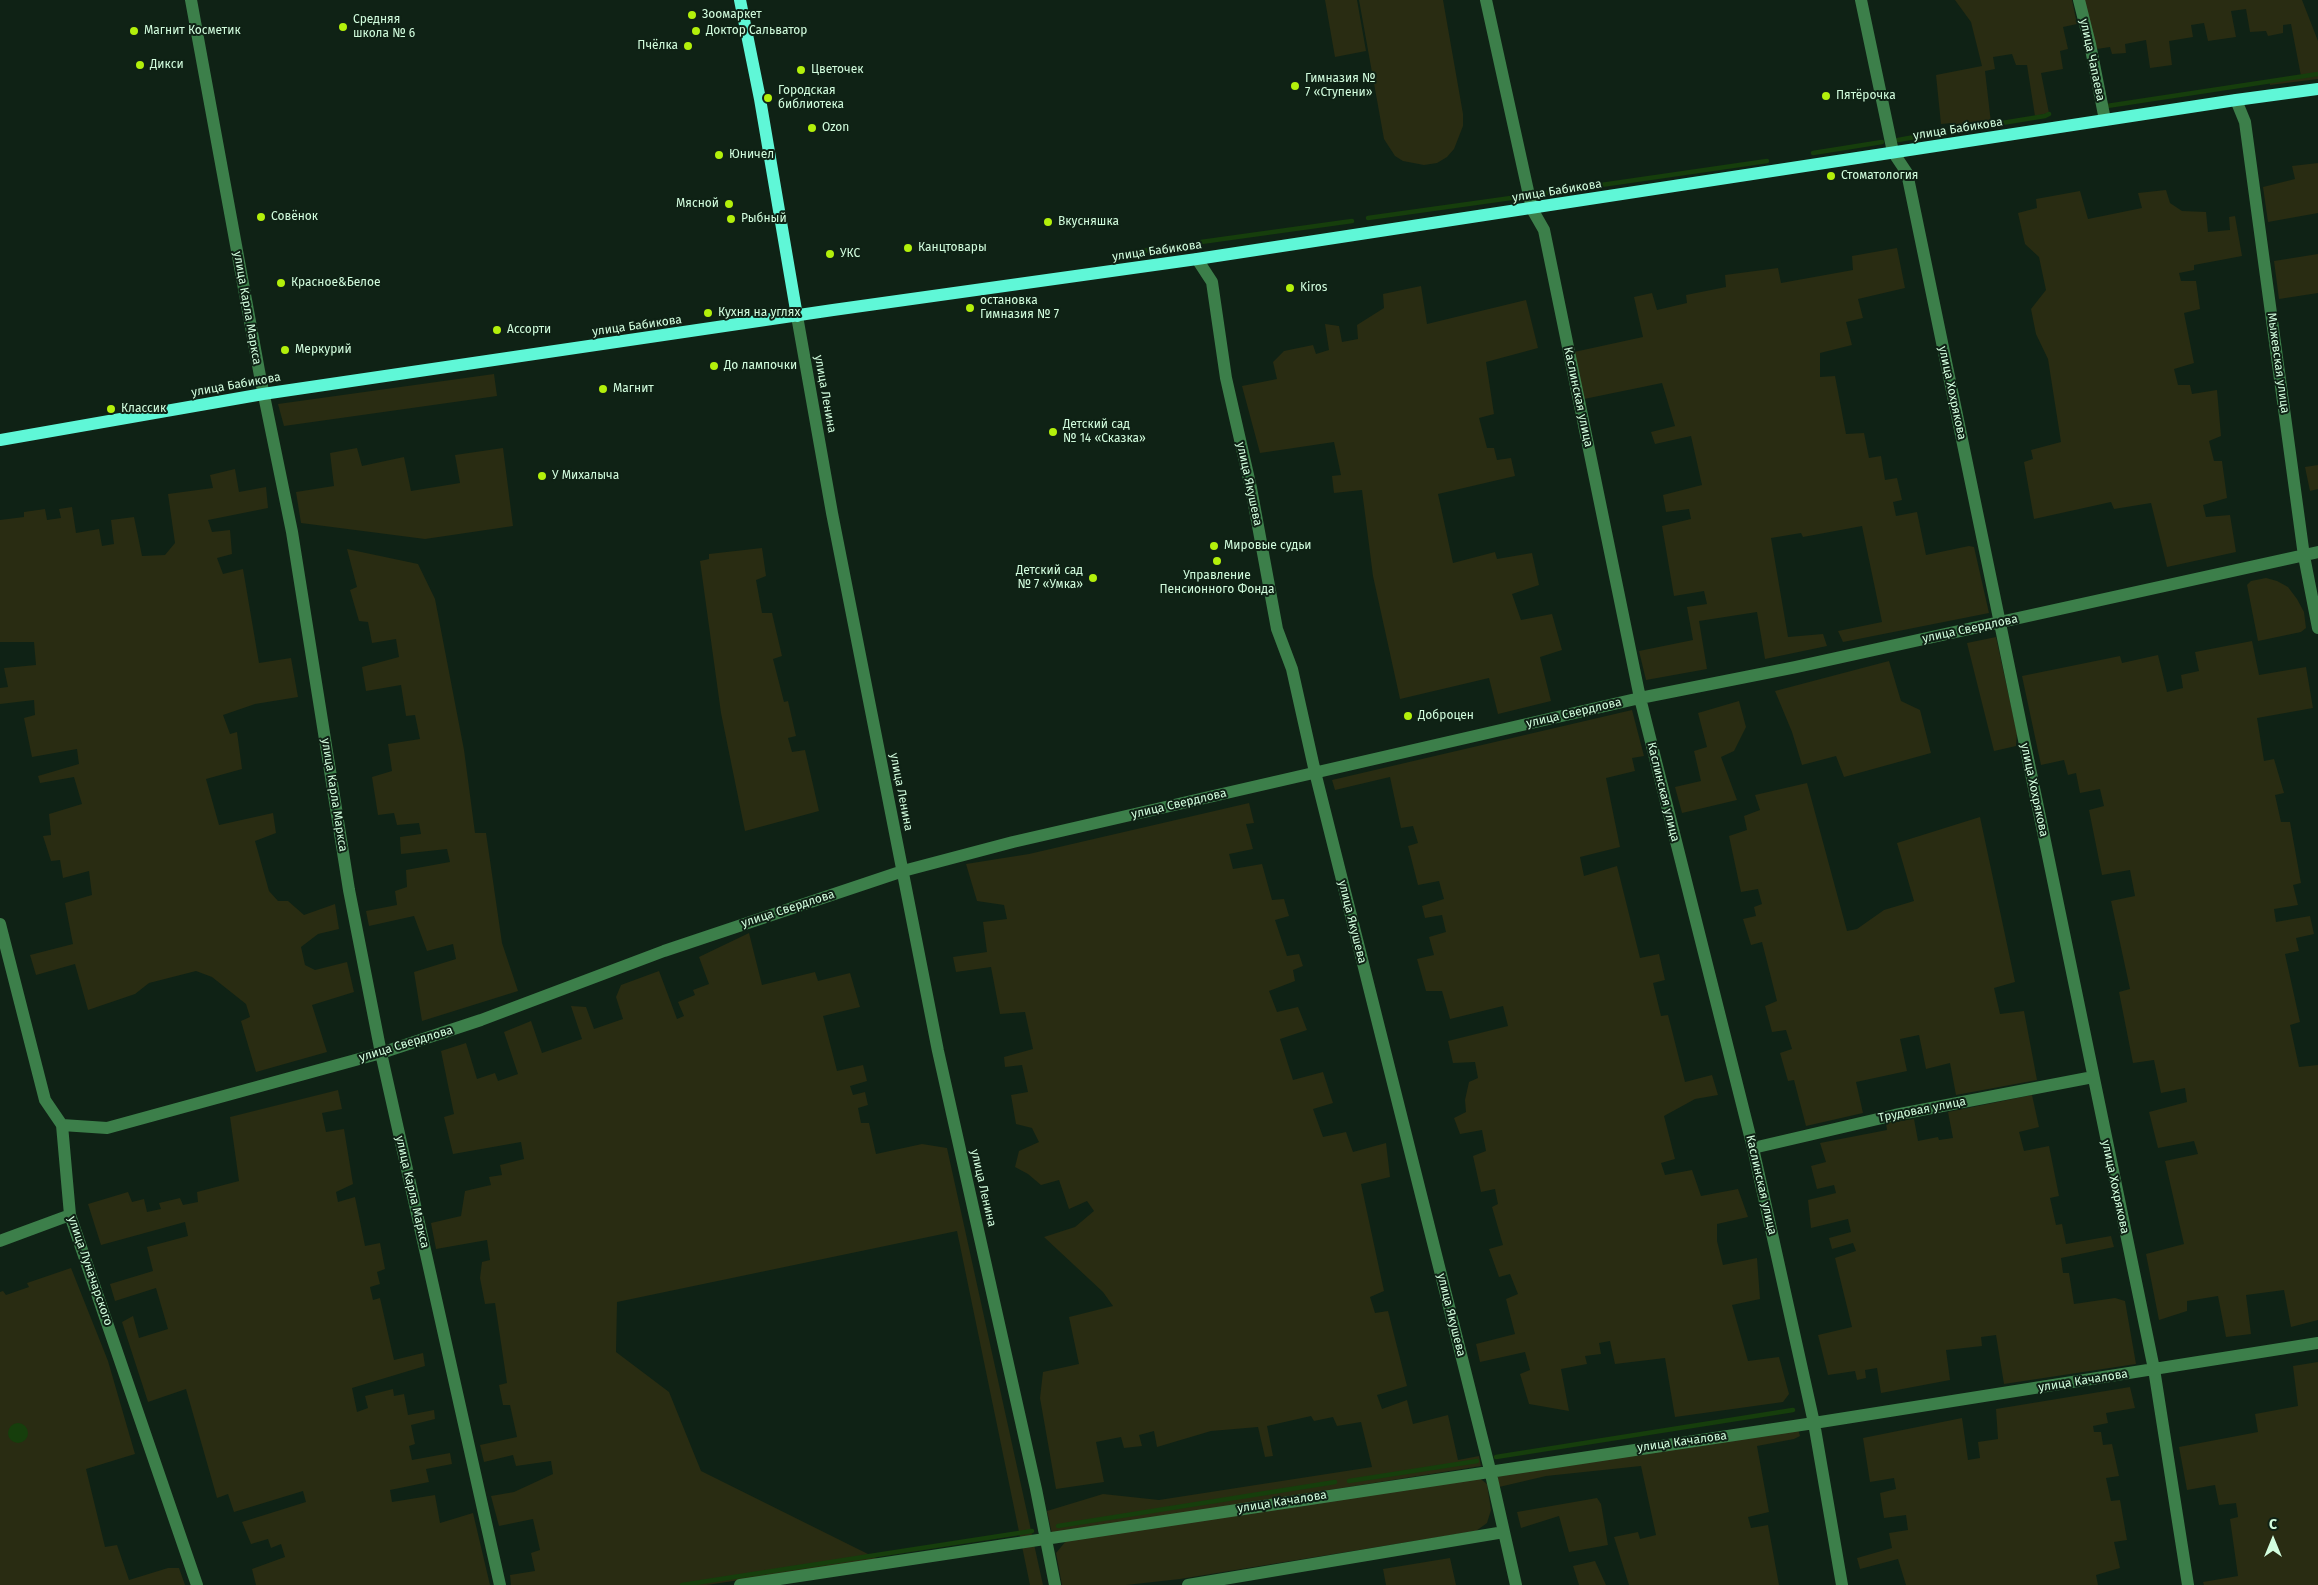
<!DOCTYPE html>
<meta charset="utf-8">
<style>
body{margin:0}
#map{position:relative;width:2318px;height:1585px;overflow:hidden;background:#0f2215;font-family:"Fira Sans",sans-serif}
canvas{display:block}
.north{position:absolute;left:2248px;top:1515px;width:50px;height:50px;-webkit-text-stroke:4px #0f2215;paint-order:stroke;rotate:0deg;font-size:14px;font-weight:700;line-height:20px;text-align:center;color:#d2fdde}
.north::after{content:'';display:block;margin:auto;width:18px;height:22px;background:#d2fdde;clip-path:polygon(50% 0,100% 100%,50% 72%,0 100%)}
</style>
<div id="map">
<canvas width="2318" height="1585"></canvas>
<div class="north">С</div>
</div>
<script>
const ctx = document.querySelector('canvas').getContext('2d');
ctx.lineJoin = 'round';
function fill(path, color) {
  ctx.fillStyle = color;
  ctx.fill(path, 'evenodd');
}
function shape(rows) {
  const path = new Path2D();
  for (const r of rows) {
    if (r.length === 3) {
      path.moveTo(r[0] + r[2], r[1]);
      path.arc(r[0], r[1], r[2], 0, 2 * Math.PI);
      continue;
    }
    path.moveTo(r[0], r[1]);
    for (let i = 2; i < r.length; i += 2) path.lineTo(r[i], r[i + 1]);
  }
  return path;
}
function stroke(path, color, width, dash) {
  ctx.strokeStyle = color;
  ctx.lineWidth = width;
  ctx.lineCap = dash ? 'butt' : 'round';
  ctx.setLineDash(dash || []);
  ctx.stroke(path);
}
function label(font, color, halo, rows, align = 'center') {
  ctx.font = font + ' "Fira Sans",sans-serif';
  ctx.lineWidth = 4;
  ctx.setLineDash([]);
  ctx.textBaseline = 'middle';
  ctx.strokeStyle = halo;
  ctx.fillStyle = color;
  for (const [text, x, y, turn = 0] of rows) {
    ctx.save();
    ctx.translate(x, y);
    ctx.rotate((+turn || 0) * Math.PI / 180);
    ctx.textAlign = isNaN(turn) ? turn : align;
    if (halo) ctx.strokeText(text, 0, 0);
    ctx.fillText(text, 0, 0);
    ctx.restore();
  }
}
const green = shape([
 [1325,0,1357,0,1366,51,1335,57],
 [1359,0,1443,0,1463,114,1463,126,1454,149,1447,157,1437,163,1424,165,1403,161,1395,156,1384,139],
 [1955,0,2072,0,2077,24,2063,27,2068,49,2060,51,2063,69,2041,73,2049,113,2035,116,2027,65,2016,65,2012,54,1993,57,1995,69,1985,71,1991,123,1959,128,1952,123,1941,124,1936,75,1982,66,1971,22],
 [2084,0,2302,0,2318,41,2318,79,2270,85,2270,81,2301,76,2291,24,2283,25,2283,33,2268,36,2266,31,2250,32,2246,9,2231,11,2236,37,2208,41,2204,23,2191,25,2193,37,2169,41,2172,65,2150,68,2146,40,2125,44,2126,53,2112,54,2110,47,2097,49],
 [2318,163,2318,213,2268,222,2263,187,2295,179,2292,166],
 [2166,190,2170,203,2182,211,2206,212,2208,232,2230,230,2229,217,2235,216,2242,256,2194,265,2194,270,2179,273,2181,281,2196,281,2200,309,2184,313,2194,363,2174,369,2178,385,2190,385,2192,394,2217,390,2221,436,2209,441,2214,461,2222,461,2227,498,2203,505,2206,517,2230,515,2236,552,2167,567,2151,503,2114,509,2111,502,2034,519,2024,462,2033,459,2031,450,2061,442,2048,359,2036,334,2031,309,2046,290,2039,257,2025,244,2018,213,2037,208,2036,199,2080,191,2088,219,2142,208,2138,193],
 [1897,248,1905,288,1858,299,1863,318,1846,322,1852,345,1820,353,1820,377,1835,376,1846,434,1864,433,1869,458,1881,456,1885,480,1897,478,1902,500,1893,502,1896,516,1917,512,1926,555,1969,546,1974,547,1989,613,1843,642,1838,631,1882,622,1862,526,1803,537,1801,533,1771,538,1788,637,1823,634,1827,646,1765,659,1757,612,1699,621,1707,669,1646,680,1639,651,1693,640,1687,607,1707,604,1704,591,1674,596,1662,526,1691,519,1689,509,1666,512,1663,495,1702,485,1691,436,1655,444,1651,432,1675,426,1662,383,1584,399,1574,352,1643,337,1634,297,1652,293,1657,310,1687,303,1686,295,1726,287,1725,275,1778,268,1781,283,1853,270,1852,256],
 [2318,254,2318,293,2279,299,2274,261],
 [1421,286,1427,324,1526,300,1538,348,1486,362,1494,414,1479,418,1487,448,1494,448,1497,460,1511,458,1515,476,1438,494,1453,563,1495,552,1497,559,1532,553,1539,585,1512,594,1521,620,1552,614,1562,650,1540,657,1551,701,1498,714,1489,678,1400,699,1373,576,1362,490,1334,493,1332,476,1341,475,1334,442,1260,453,1242,386,1277,379,1273,362,1284,351,1313,345,1316,354,1329,350,1325,324,1339,326,1342,342,1358,339,1357,325,1384,308,1383,294],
 [494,374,497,396,284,426,278,404],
 [357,448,362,466,404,457,411,491,460,483,455,455,503,448,513,526,425,539,301,523,296,492,334,486,330,453],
 [2318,465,2318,489,2310,491,2305,467],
 [235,469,239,492,266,487,268,508,208,520,212,532,230,530,232,554,217,558,223,574,243,569,259,663,291,658,298,697,255,704,223,715,230,734,237,732,242,769,206,779,219,825,273,813,276,833,255,841,269,891,278,901,288,901,304,915,335,904,339,929,318,934,301,947,305,965,315,970,347,962,354,992,312,1005,327,1052,256,1072,241,1021,250,1017,246,1004,212,977,196,971,149,983,135,994,88,1010,75,964,36,975,30,955,73,944,65,903,92,895,89,871,63,878,60,860,51,861,43,836,51,835,49,814,82,804,74,777,40,783,38,776,79,764,77,749,32,757,24,718,35,715,34,700,0,704,0,688,8,687,4,668,36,665,34,642,0,642,0,520,24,517,24,512,45,509,47,520,61,518,59,509,72,507,76,533,99,529,102,546,114,544,111,520,134,517,142,556,165,555,175,543,168,494,213,488,210,475],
 [762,548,766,576,756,580,762,613,772,613,782,656,773,659,784,702,788,701,796,736,788,738,792,752,805,750,819,811,745,831,721,713,700,561,709,559,709,554],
 [347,549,418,564,435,599,464,750,475,833,486,833,502,943,518,991,422,1021,414,972,456,959,453,944,427,951,414,916,369,926,366,911,397,905,395,891,407,887,406,870,450,862,447,849,401,854,400,837,421,834,419,823,397,825,394,813,378,815,372,777,392,771,388,744,420,739,415,715,406,716,401,685,366,691,362,667,399,657,396,639,372,643,368,622,359,621,350,590,357,587],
 [2266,578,2277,581,2288,587,2297,599,2304,612,2306,628,2301,632,2258,641,2247,585,2251,581],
 [1996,637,2017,733,2016,746,1994,751,1967,643],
 [2252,641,2259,675,2306,667,2313,708,2257,718,2264,761,2274,759,2284,793,2275,795,2281,822,2290,822,2301,883,2293,885,2298,905,2274,909,2276,922,2310,916,2314,934,2296,938,2299,951,2285,954,2300,1022,2290,1025,2299,1067,2318,1065,2318,1320,2291,1327,2284,1290,2246,1295,2251,1334,2226,1337,2218,1296,2187,1301,2187,1311,2159,1320,2146,1254,2184,1244,2165,1161,2198,1154,2194,1141,2158,1148,2149,1112,2187,1102,2185,1088,2161,1093,2154,1060,2133,1063,2119,992,2130,989,2111,901,2135,896,2130,870,2102,875,2089,810,2104,806,2100,789,2080,793,2076,773,2068,775,2064,760,2041,765,2022,676,2120,656,2122,663,2158,655,2167,692,2183,688,2181,675,2199,671,2195,652],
 [1889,661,1901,701,1920,710,1931,753,1844,777,1836,756,1802,765,1792,732,1775,691],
 [1739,701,1746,727,1734,751,1721,757,1737,800,1682,813,1675,787,1701,781,1694,751,1707,747,1698,713],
 [1632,710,1644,756,1632,758,1635,771,1606,778,1620,847,1580,857,1584,876,1617,866,1640,958,1659,954,1665,980,1653,983,1661,1016,1668,1015,1685,1082,1712,1075,1718,1095,1695,1099,1664,1116,1675,1159,1661,1163,1665,1175,1692,1170,1701,1196,1738,1189,1748,1217,1717,1224,1717,1241,1723,1265,1757,1258,1760,1299,1732,1305,1748,1361,1779,1357,1789,1394,1783,1402,1675,1417,1665,1358,1615,1364,1610,1341,1599,1343,1601,1354,1585,1356,1587,1364,1561,1369,1569,1411,1529,1404,1520,1374,1530,1370,1525,1352,1480,1362,1476,1344,1515,1334,1506,1299,1518,1294,1510,1274,1499,1277,1489,1249,1503,1245,1492,1207,1498,1204,1495,1189,1481,1192,1473,1156,1486,1151,1482,1130,1460,1134,1454,1118,1466,1112,1465,1100,1469,1082,1478,1078,1475,1062,1453,1063,1448,1041,1508,1026,1503,1006,1450,1019,1442,991,1426,991,1417,959,1434,955,1429,937,1446,932,1442,915,1425,918,1422,906,1444,899,1439,881,1418,885,1408,846,1418,843,1413,826,1401,828,1390,777,1335,790,1332,780],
 [1807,783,1847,931,1857,929,1884,910,1914,901,1897,843,1980,817,2015,982,1994,988,2000,1014,2024,1011,2037,1080,1956,1095,1950,1063,1926,1069,1919,1035,1900,1039,1907,1071,1856,1082,1863,1113,1806,1126,1794,1080,1788,1081,1780,1053,1792,1049,1786,1030,1772,1032,1765,1006,1777,1001,1762,942,1751,945,1743,919,1756,916,1754,907,1762,904,1758,889,1741,892,1729,836,1747,830,1744,816,1760,810,1755,795],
 [1249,803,1254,823,1246,824,1253,849,1229,854,1233,869,1262,864,1272,900,1284,899,1289,916,1275,920,1287,956,1299,954,1303,966,1293,970,1295,981,1269,991,1277,1012,1298,1007,1307,1030,1280,1039,1293,1080,1323,1072,1333,1103,1313,1109,1323,1137,1346,1132,1353,1152,1386,1143,1390,1177,1361,1184,1384,1291,1370,1297,1375,1313,1388,1311,1407,1386,1377,1395,1382,1409,1407,1400,1413,1424,1448,1415,1458,1460,1479,1456,1481,1466,1052,1534,1047,1511,1103,1494,1159,1500,1372,1467,1361,1422,1337,1426,1333,1417,1314,1421,1311,1416,1267,1426,1273,1456,1265,1457,1258,1427,1211,1431,1157,1447,1154,1431,1139,1435,1142,1446,1124,1448,1121,1437,1096,1442,1104,1482,1056,1489,1040,1398,1043,1372,1079,1364,1069,1317,1113,1306,1103,1292,1044,1237,1075,1227,1094,1211,1087,1201,1069,1209,1059,1180,1041,1185,1028,1174,1015,1167,1019,1151,1039,1142,1032,1128,1016,1124,1011,1095,1028,1092,1022,1065,1005,1067,1004,1057,1033,1049,1025,1012,1000,1014,991,967,956,972,953,957,987,952,983,922,1007,919,1004,905,977,901,966,864,1029,854],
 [749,933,762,985,815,972,818,981,850,973,860,1007,823,1016,837,1071,863,1065,867,1081,850,1086,853,1095,865,1092,868,1105,858,1108,861,1123,869,1123,876,1154,922,1144,947,1148,1043,1585,1030,1585,957,1231,617,1302,616,1352,669,1392,701,1471,878,1559,707,1585,511,1585,510,1575,535,1571,531,1553,540,1550,533,1519,499,1526,491,1496,514,1492,553,1474,551,1461,516,1466,513,1455,484,1462,480,1445,517,1437,510,1405,503,1405,499,1385,507,1383,495,1303,485,1304,480,1278,482,1262,490,1260,487,1240,436,1249,431,1223,461,1216,465,1191,491,1185,489,1177,502,1175,500,1165,524,1159,521,1142,453,1154,444,1117,454,1114,441,1051,466,1043,477,1079,495,1073,498,1081,518,1074,504,1032,531,1021,542,1053,582,1039,571,1006,586,1007,594,1029,623,1019,616,997,621,985,659,971,677,1019,684,1016,678,1002,695,995,693,990,709,984,699,957],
 [338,1090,342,1109,322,1113,326,1132,344,1129,353,1184,336,1192,338,1202,355,1197,365,1246,380,1243,385,1269,377,1272,380,1284,370,1287,373,1300,380,1298,394,1360,423,1353,425,1366,352,1388,357,1412,368,1408,365,1396,393,1389,394,1396,404,1394,408,1415,434,1410,435,1419,411,1425,415,1444,409,1446,412,1460,450,1453,452,1464,426,1469,429,1482,390,1490,392,1502,435,1495,440,1523,473,1513,490,1585,256,1585,252,1569,285,1557,281,1544,271,1548,268,1539,251,1544,242,1522,306,1502,303,1491,234,1512,228,1494,217,1498,186,1389,148,1402,122,1322,133,1316,139,1338,168,1329,156,1288,115,1301,110,1284,153,1271,147,1247,188,1236,185,1222,101,1245,88,1204,128,1192,132,1202,144,1199,147,1212,161,1209,159,1203,180,1198,183,1205,198,1202,197,1192,239,1181,230,1117],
 [2032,1095,2039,1127,2019,1132,2024,1151,2049,1146,2059,1196,2050,1198,2056,1225,2062,1224,2066,1244,2111,1236,2114,1247,2061,1258,2063,1273,2069,1273,2074,1304,2115,1298,2125,1301,2136,1364,2004,1384,1996,1335,1981,1337,1982,1346,1946,1350,1950,1380,1881,1393,1877,1368,1865,1370,1866,1378,1857,1380,1855,1371,1828,1375,1818,1335,1852,1327,1835,1258,1856,1251,1853,1243,1832,1249,1829,1238,1851,1232,1848,1219,1811,1228,1808,1200,1836,1193,1834,1185,1817,1189,1811,1166,1826,1162,1820,1143,1887,1130,1886,1123,1914,1119,1918,1141,1938,1137,1939,1140,1953,1138,1948,1112],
 [71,1268,108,1361,135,1454,86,1469,105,1547,117,1545,129,1580,168,1568,179,1568,185,1585,0,1585,0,1292,3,1291,6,1295,29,1287,27,1283],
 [2318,1362,2318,1585,2204,1585,2203,1582,2238,1576,2230,1519,2238,1517,2236,1503,2219,1505,2215,1485,2187,1490,2179,1447,2258,1432,2255,1414,2298,1406,2293,1366],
 [2130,1387,2135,1408,2106,1413,2108,1423,2093,1426,2094,1432,2101,1432,2103,1445,2112,1444,2119,1476,2106,1478,2111,1501,2120,1500,2127,1540,2114,1542,2120,1568,2096,1575,2098,1585,1906,1585,1898,1559,1860,1569,1857,1558,1892,1548,1889,1533,1908,1530,1906,1515,1884,1518,1880,1493,1896,1489,1894,1478,1870,1482,1863,1438,1962,1418,1968,1460,1980,1458,1978,1442,1998,1439,1996,1409],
 [1798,1429,1800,1436,1794,1439,1757,1446,1769,1512,1748,1517,1751,1528,1768,1525,1779,1585,1629,1585,1614,1537,1638,1532,1640,1539,1656,1535,1641,1466,1546,1476,1499,1487,1497,1474],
 [1478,1477,1487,1484,1491,1510,1487,1523,1476,1531,1180,1579,1126,1585,1062,1585,1056,1553,1066,1541],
 [1597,1498,1601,1504,1608,1545,1569,1552,1559,1516,1521,1528,1517,1512],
 [1450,1558,1456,1585,1386,1585,1383,1569],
 [1595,1561,1606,1585,1579,1585,1573,1566]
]);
const water = shape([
 [18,1433,10]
]);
const stream = shape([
 [2107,106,2318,74],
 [1953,128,1959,130,2045,116,2049,114],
 [1898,140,1937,133,1941,130],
 [1813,153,1882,142],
 [1539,194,1767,161],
 [1368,218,1511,198],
 [1201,242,1352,221],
 [1143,251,1182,245],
 [1496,1457,1793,1410],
 [1349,1481,1477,1461],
 [1058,1526,1335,1482],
 [682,1585,1032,1531]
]);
const minor = shape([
 [191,0,260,376,292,532,349,890,381,1053,500,1585],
 [1486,0,1532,209,1544,230,1640,698,1753,1148,1814,1423,1842,1585],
 [1861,0,1893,152,1907,173,2154,1369,2188,1585],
 [2079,0,2090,44,2105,120],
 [2236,100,2245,122,2304,556,2318,628],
 [1197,259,1212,282,1226,378,1251,488,1277,629,1292,669,1315,772,1490,1470,1516,1585],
 [797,316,832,513,938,1051,1036,1489,1055,1585],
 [0,924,45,1100,62,1125,70,1215,197,1585],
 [62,1125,107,1128,381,1053,481,1020,664,951,903,871,1013,842,1640,698,1796,667,2318,552],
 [1753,1148,1895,1115,2093,1077],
 [0,1241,70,1215],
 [740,1585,1814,1423,2318,1343],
 [1188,1585,1504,1532]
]);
const major = shape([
 [740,0,760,99,797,316],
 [0,440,263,394,833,310,1197,259,2236,100,2318,89]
]);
const markers = [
 [692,15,5,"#b3f00b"],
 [343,27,5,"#b3f00b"],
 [134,31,5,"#b3f00b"],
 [696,31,5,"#b3f00b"],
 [688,46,5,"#b3f00b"],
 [140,65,5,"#b3f00b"],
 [801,70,5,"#b3f00b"],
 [1295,86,5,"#b3f00b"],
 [1826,96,5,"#b3f00b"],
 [768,98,5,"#b3f00b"],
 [812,128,5,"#b3f00b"],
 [719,155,5,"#b3f00b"],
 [1831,176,5,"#b3f00b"],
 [729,204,5,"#b3f00b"],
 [261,217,5,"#b3f00b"],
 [731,219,5,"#b3f00b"],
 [1048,222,5,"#b3f00b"],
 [908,248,5,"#b3f00b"],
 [830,254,5,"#b3f00b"],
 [281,283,5,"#b3f00b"],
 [1290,288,5,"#b3f00b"],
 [970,308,5,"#b3f00b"],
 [708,313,5,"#b3f00b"],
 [497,330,5,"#b3f00b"],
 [285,350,5,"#b3f00b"],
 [714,366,5,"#b3f00b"],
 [603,389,5,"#b3f00b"],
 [111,409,5,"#b3f00b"],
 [1053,432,5,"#b3f00b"],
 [542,476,5,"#b3f00b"],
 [1214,546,5,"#b3f00b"],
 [1217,561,5,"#b3f00b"],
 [1093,578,5,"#b3f00b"],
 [1408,716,5,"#b3f00b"]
];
const poiNames = [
 ["Зоомаркет",702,15],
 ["Средняя",353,20],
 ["школа № 6",353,34],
 ["Магнит Косметик",144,31],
 ["Доктор Сальватор",706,31],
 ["Пчёлка",678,46,"right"],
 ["Дикси",150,65],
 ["Цветочек",811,70],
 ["Гимназия №",1305,79],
 ["7 «Ступени»",1305,93],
 ["Городская",778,91],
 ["библиотека",778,105],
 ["Пятёрочка",1836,96],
 ["Ozon",822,128],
 ["Юничел",729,155],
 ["Стоматология",1841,176],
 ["Мясной",719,204,"right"],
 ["Совёнок",271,217],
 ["Рыбный",741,219],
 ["Вкусняшка",1058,222],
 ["Канцтовары",918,248],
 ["УКС",840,254],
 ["Красное&Белое",291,283],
 ["Kiros",1300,288],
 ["остановка",980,301],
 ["Гимназия № 7",980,315],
 ["Кухня на углях",718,313],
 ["Ассорти",507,330],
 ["Меркурий",295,350],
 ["До лампочки",724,366],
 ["Магнит",613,389],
 ["Классик",121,409],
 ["Детский сад",1063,425],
 ["№ 14 «Сказка»",1063,439],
 ["У Михалыча",552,476],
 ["Мировые судьи",1224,546],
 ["Детский сад",1083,571,"right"],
 ["№ 7 «Умка»",1083,585,"right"],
 ["Управление",1217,576,"center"],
 ["Пенсионного Фонда",1217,590,"center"],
 ["Доброцен",1418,716]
];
const streetNames = [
 ["улица Чапаева",2092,60,78],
 ["улица Бабикова",1958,129,-9],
 ["улица Бабикова",1557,191,-9],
 ["улица Бабикова",1157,251,-8],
 ["улица Карла Маркса",247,308,80],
 ["улица Бабикова",637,326,-8],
 ["Мыжевская улица",2278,363,82],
 ["улица Бабикова",236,385,-10],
 ["улица Хохрякова",1952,393,78],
 ["улица Ленина",825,394,80],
 ["Каслинская улица",1578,397,78],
 ["улица Якушева",1249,484,78],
 ["улица Свердлова",1970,629,-12],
 ["улица Свердлова",1574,713,-13],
 ["улица Хохрякова",2034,790,78],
 ["улица Ленина",901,792,79],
 ["Каслинская улица",1663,792,76],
 ["улица Карла Маркса",334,795,81],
 ["улица Свердлова",1179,804,-13],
 ["улица Свердлова",788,909,-18],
 ["улица Якушева",1352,922,76],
 ["улица Свердлова",406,1044,-17],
 ["Трудовая улица",1922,1110,-11],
 ["Каслинская улица",1761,1185,77],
 ["улица Хохрякова",2115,1187,78],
 ["улица Ленина",983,1188,77],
 ["улица Карла Маркса",412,1192,77],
 ["улица Луначарского",90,1271,71],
 ["улица Якушева",1451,1315,76],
 ["улица Качалова",2083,1381,-9],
 ["улица Качалова",1682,1442,-8],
 ["улица Качалова",1282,1502,-9]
];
fill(green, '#292c12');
fill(water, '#163e0c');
stroke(stream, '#163e0c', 4.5);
stroke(minor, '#3c7f4a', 12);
stroke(major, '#5ff7d7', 12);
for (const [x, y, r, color] of markers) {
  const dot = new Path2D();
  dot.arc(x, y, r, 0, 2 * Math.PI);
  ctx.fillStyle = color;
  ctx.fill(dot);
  stroke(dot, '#0f2215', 2);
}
label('12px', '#d2fdde', '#0f2215', poiNames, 'left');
label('12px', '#d2fdde', '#0f2215', streetNames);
</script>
